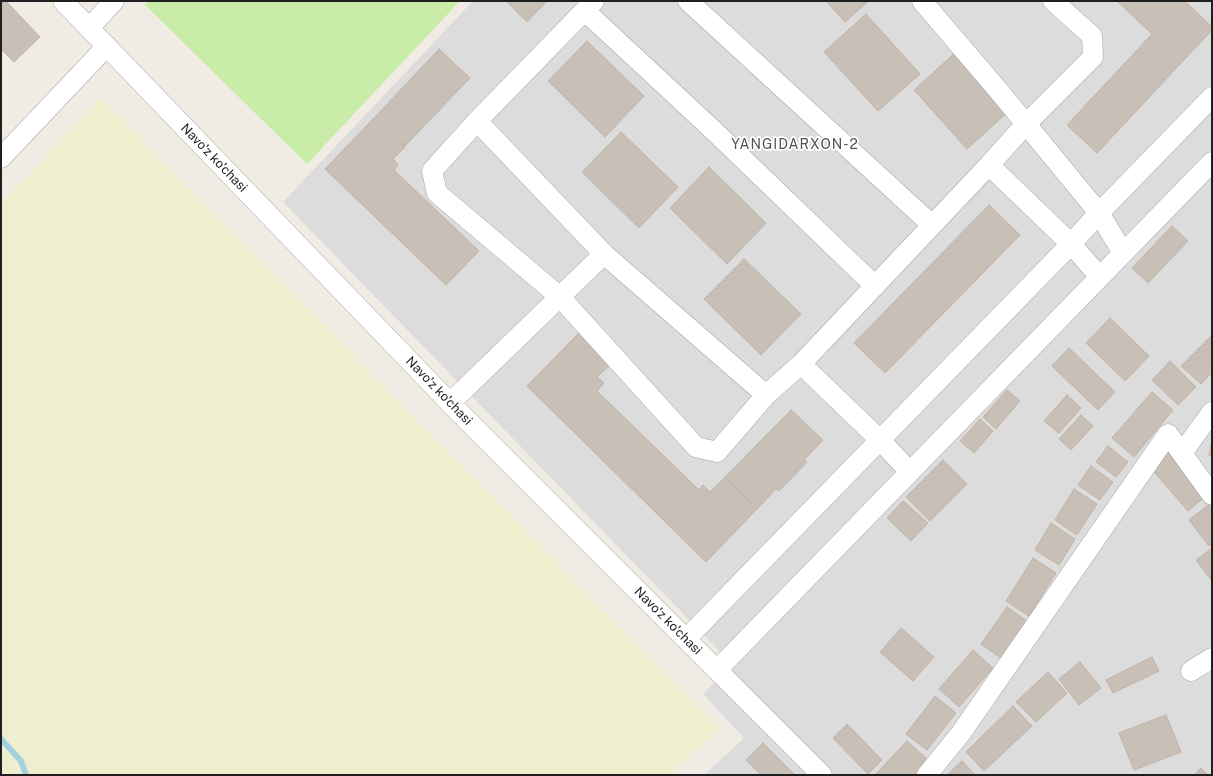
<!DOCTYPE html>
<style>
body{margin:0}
#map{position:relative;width:1213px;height:776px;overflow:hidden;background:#f0ece4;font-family:"Public Sans",sans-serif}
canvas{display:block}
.frame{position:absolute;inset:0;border:2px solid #1f1f1f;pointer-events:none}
</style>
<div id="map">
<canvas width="1213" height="776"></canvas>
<div class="frame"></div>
</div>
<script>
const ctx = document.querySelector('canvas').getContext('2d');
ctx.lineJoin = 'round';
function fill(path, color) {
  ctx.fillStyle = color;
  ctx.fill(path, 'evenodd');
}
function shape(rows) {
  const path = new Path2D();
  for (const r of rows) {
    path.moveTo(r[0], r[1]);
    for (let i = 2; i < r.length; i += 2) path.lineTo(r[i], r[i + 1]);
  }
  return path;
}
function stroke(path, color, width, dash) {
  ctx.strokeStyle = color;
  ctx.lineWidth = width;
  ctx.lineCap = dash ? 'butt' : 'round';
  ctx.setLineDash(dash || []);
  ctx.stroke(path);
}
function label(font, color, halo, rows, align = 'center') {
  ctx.font = font + ' "Public Sans",sans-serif';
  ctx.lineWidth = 3.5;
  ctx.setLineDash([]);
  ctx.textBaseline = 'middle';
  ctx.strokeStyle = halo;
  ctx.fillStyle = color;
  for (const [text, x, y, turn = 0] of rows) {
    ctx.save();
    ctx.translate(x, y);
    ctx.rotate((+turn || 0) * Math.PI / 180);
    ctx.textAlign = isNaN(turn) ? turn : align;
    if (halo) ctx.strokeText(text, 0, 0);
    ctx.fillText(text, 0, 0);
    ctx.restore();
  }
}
const residential = shape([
 [473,1,1212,1,1212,775,704,775,744,738,703,694,732,664,283,202]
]);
const farmland = shape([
 [101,98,719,728,670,775,1,775,1,204]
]);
const grass = shape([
 [148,1,460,1,307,164,145,5]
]);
const stream = shape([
 [1,739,21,761,26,775]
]);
const building = shape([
 [1,1,6,1,40,37,14,62,1,49,1,1],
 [506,1,547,1,527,22,506,1],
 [826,1,869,1,845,22,826,1],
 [1117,1,1185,1,1212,27,1212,30,1097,153,1067,125,1152,34,1117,1],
 [866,14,920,74,878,111,824,52,866,14],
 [587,41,644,96,605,137,548,81,587,41],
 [439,49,470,78,405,146,375,117,439,49],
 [956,52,1009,111,967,149,914,90,956,52],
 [374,118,405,147,393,159,398,165,394,170,479,251,446,285,325,169,374,118],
 [621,132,678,187,639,228,582,172,621,132],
 [709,167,766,223,727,264,670,208,709,167],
 [989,205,1020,235,885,373,854,343,989,205],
 [1172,226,1188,241,1148,283,1132,268,1172,226],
 [744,259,801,314,761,355,704,299,744,259],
 [1110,318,1149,356,1125,381,1086,343,1110,318],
 [579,333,611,364,597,377,604,383,597,391,699,490,703,485,710,492,725,477,757,509,706,562,527,386,579,333],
 [1211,336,1212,337,1212,372,1201,384,1181,366,1211,336],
 [1069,348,1115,392,1098,410,1052,366,1069,348],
 [1170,361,1196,387,1178,405,1152,380,1170,361],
 [1007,390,1020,401,996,429,983,417,1007,390],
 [1152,392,1173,410,1134,457,1112,438,1152,392],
 [1067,395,1081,408,1059,433,1044,421,1067,395],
 [791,410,823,440,804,460,807,462,779,491,776,489,757,509,725,477,791,410],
 [1081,415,1093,426,1071,450,1059,439,1081,415],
 [980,419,993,431,974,453,960,441,980,419],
 [1212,441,1212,456,1209,455,1212,441],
 [1108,446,1128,462,1116,477,1096,462,1108,446],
 [1167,451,1206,496,1188,511,1149,466,1167,451],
 [943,460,967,484,930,521,906,497,943,460],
 [1091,466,1113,482,1100,500,1078,485,1091,466],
 [1074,489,1097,504,1077,535,1055,520,1074,489],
 [903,501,928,523,911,541,887,518,903,501],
 [1212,502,1212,544,1209,546,1189,520,1212,502],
 [1051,523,1075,539,1059,565,1035,550,1051,523],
 [1212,548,1212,581,1196,560,1212,548],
 [1033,558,1056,573,1029,616,1006,601,1033,558],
 [1007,607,1027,621,1001,658,981,644,1007,607],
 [901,628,934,657,913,681,880,652,901,628],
 [973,650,993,668,959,707,939,689,973,650],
 [1152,657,1159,671,1113,693,1106,680,1152,657],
 [1080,662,1101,688,1079,705,1059,679,1080,662],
 [1048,672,1067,693,1036,722,1016,702,1048,672],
 [935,696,956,713,927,750,906,734,935,696],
 [1013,706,1032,726,984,771,966,752,1013,706],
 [1166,715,1181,752,1134,770,1119,733,1166,715],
 [847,724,882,760,868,774,833,738,847,724],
 [907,741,928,760,914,775,875,775,907,741],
 [763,743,795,775,761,775,746,760,763,743],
 [962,761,975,775,947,775,962,761],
 [1201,768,1208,775,1194,775,1201,768]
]);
const minor = shape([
 [63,1,450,403,822,775],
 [594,1,477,121,604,254,766,395,801,364,989,165,1026,124,1093,57,1092,36,1053,1],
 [688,1,932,225],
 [922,1,998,90,1099,213,1123,253],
 [585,11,713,130,875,286],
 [89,28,114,1],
 [477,121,432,171,437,193,560,297,696,447,717,452,766,395],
 [1,158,107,46],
 [989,165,1071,244,1100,277],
 [801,364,880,440,910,472],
 [450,403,604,254],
 [1182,453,1212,412],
 [686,639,1071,244,1099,213,1212,97],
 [717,670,1212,162],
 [1191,671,1212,658],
 [927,775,961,733,1168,434,1212,495]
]);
const streetNames = [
 ["Navo'z ko'chasi",214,158,46],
 ["Navo'z ko'chasi",439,391,46],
 ["Navo'z ko'chasi",668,621,45]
];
const neighbourhoodNames = [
 ["YANGIDARXON-2",795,145]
];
fill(residential, '#dddcdc');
fill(farmland, '#edefcf');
fill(grass, '#c9eca8');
stroke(stream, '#a3d1df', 6);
fill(building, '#c8bfb7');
stroke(building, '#c2b3a6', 1);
stroke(minor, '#a6a6a6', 21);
stroke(minor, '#fff', 20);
label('13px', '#1f1f1f', '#fff', streetNames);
ctx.letterSpacing = '1px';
label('14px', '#525252', '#fff', neighbourhoodNames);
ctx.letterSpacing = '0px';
</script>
